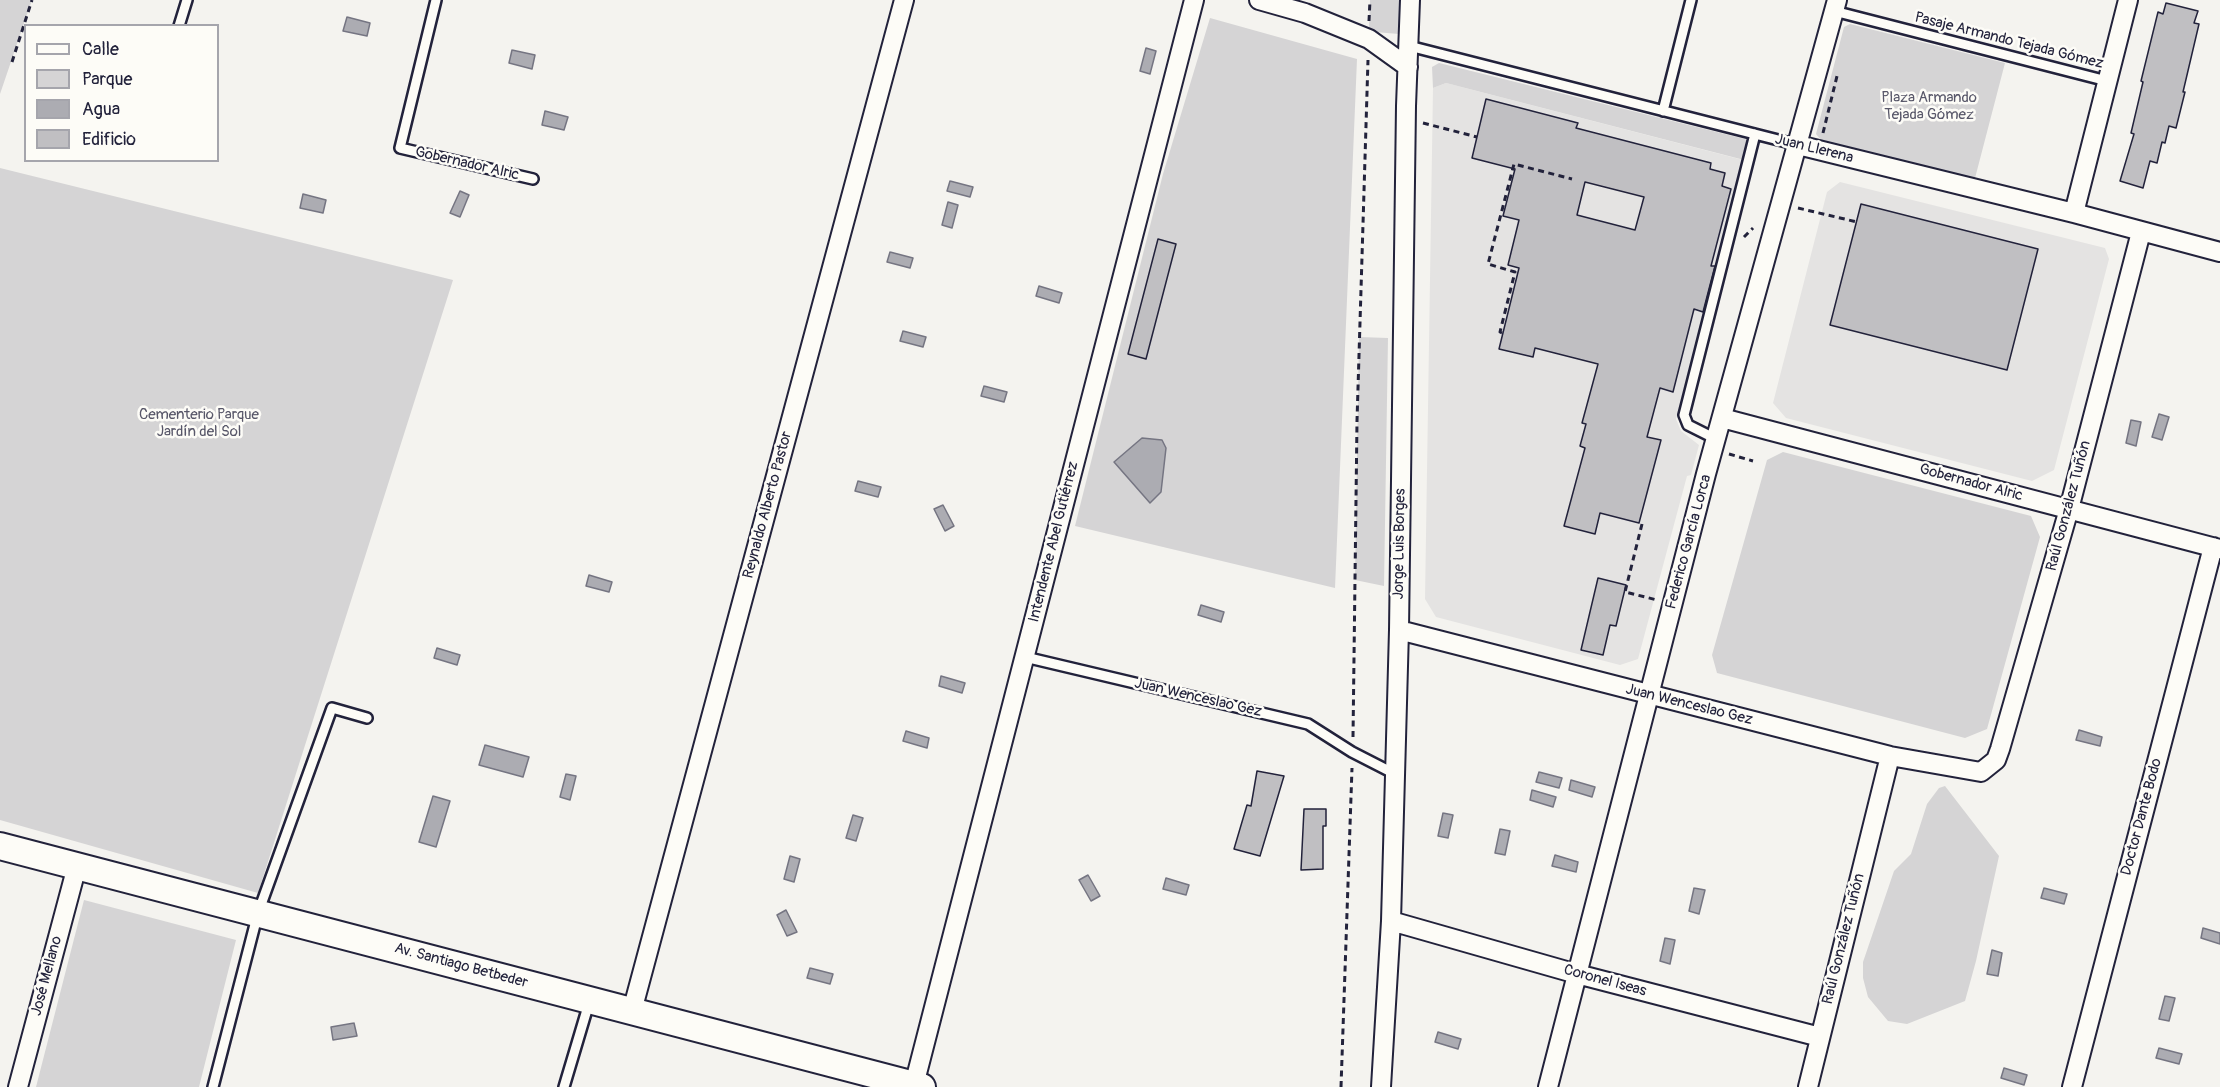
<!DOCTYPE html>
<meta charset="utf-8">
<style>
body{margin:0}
#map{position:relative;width:2220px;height:1087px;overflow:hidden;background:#f4f3ef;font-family:Pangolin,sans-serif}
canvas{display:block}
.legend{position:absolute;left:24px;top:24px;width:195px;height:138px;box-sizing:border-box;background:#fdfcf7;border:2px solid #a5a5ac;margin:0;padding:8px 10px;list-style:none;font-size:18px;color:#22223b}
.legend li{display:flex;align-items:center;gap:12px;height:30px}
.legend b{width:30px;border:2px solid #a5a5ac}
</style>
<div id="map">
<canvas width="2220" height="1087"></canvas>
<ul class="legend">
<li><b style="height:8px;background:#fdfcf7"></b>Calle</li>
<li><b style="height:16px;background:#d5d4d5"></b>Parque</li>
<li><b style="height:16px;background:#acacb2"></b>Agua</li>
<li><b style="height:16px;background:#c0bfc2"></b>Edificio</li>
</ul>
</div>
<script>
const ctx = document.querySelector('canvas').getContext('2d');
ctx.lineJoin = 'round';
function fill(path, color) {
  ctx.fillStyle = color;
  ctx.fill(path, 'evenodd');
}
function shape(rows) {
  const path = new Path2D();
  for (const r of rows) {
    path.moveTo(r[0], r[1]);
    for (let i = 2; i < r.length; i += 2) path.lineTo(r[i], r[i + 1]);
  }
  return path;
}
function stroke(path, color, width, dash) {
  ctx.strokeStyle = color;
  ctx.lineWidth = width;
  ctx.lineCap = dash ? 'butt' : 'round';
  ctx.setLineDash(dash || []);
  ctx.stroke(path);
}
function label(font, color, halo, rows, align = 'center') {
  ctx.font = font + ' Pangolin,sans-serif';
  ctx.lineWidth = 5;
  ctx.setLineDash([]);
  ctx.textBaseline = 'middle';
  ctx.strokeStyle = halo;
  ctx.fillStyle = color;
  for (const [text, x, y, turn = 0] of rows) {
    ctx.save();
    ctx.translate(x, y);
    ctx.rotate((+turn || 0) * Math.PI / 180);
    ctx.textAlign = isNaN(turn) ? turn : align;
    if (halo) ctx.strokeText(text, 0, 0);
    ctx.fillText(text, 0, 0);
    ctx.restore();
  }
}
const built = shape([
 [1446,83,1743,160,1676,419,1681,431,1699,445,1691,475,1687,476,1638,659,1620,665,1436,617,1425,599,1433,88],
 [1840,182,2105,248,2109,259,2054,470,2032,481,1786,418,1773,403,1827,192]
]);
const green = shape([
 [0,0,32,0,0,94],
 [1370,0,1400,0,1399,34,1375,32,1369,28],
 [1210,18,1357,59,1335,588,1075,526,1163,174],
 [1850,24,2005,63,1974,182,1821,140,1816,134,1844,27],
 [1439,63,1753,141,1748,161,1446,83,1433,88,1432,67],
 [0,168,453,280,258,893,0,820],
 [1359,337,1388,338,1384,586,1355,580],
 [1783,452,2031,516,2040,537,1987,729,1965,738,1717,673,1712,655,1767,460],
 [1945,786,1999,856,1976,961,1965,1001,1907,1024,1888,1021,1868,997,1863,978,1863,962,1894,871,1911,854,1927,804,1939,788],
 [84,900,236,940,199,1087,36,1087]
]);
const water = shape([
 [347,17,370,23,367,36,343,31,347,17],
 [1146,48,1156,51,1150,74,1140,71,1146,48],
 [512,50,535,55,532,69,509,63,512,50],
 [545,111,568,117,564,130,542,125,545,111],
 [950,181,973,187,970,197,947,191,950,181],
 [460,191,469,195,460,217,450,213,460,191],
 [303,194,326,200,323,213,300,208,303,194],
 [948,202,958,205,952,228,942,225,948,202],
 [890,252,913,258,910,268,887,262,890,252],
 [1039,286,1062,293,1059,303,1036,296,1039,286],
 [903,331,926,337,923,347,900,341,903,331],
 [984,386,1007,392,1004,402,981,396,984,386],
 [2159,414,2169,417,2162,440,2152,437,2159,414],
 [2131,420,2141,422,2136,446,2126,443,2131,420],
 [1142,438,1162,440,1166,448,1161,492,1150,503,1114,462,1142,438],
 [858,481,881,487,878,497,855,491,858,481],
 [943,505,954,526,945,531,934,509,943,505],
 [589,575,612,582,609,592,586,586,589,575],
 [1201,605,1224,612,1221,622,1198,615,1201,605],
 [437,648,460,655,457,665,434,658,437,648],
 [941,676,965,683,962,693,939,686,941,676],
 [2079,730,2102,737,2100,746,2076,740,2079,730],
 [906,731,929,738,927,748,903,741,906,731],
 [485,745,529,757,523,777,479,765,485,745],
 [1539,772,1562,778,1559,788,1536,782,1539,772],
 [566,774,576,776,570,800,560,797,566,774],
 [1571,780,1595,787,1592,797,1569,790,1571,780],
 [1532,790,1556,797,1553,807,1530,800,1532,790],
 [433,796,450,801,436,847,419,842,433,796],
 [1443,813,1453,815,1448,838,1438,836,1443,813],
 [853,815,863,818,856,841,846,838,853,815],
 [1500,829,1510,831,1505,855,1495,853,1500,829],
 [1555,855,1578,862,1576,872,1552,866,1555,855],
 [790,856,800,859,794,882,784,879,790,856],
 [1088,875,1100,896,1091,901,1079,880,1088,875],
 [1166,878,1189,885,1186,895,1163,889,1166,878],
 [1694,888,1705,890,1699,914,1689,911,1694,888],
 [2044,888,2067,894,2064,904,2041,898,2044,888],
 [786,910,797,932,787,936,777,915,786,910],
 [2203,928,2220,933,2220,944,2201,938,2203,928],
 [1665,938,1675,940,1670,964,1660,961,1665,938],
 [1992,950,2002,953,1998,976,1987,974,1992,950],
 [810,968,833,974,830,984,807,978,810,968],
 [2165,996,2175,998,2169,1021,2159,1019,2165,996],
 [354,1023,357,1036,333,1040,331,1027,354,1023],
 [1438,1032,1461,1039,1458,1049,1435,1042,1438,1032],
 [2159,1048,2182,1054,2179,1064,2156,1058,2159,1048],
 [2004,1068,2027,1075,2024,1085,2001,1078,2004,1068]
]);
const building = shape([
 [2166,3,2198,11,2194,23,2199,24,2183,92,2185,92,2176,128,2169,126,2165,143,2162,142,2157,163,2150,161,2143,188,2120,181,2134,134,2131,133,2143,82,2141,81,2158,12,2163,14,2166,3],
 [1486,99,1578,123,1576,128,1711,163,1710,169,1725,173,1722,186,1731,189,1711,266,1715,266,1703,312,1694,309,1673,392,1660,388,1647,437,1661,440,1639,523,1600,513,1595,534,1564,526,1585,448,1580,446,1586,424,1582,423,1598,364,1535,348,1533,357,1499,349,1519,268,1508,265,1519,220,1503,216,1515,169,1472,158,1486,99],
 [1585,182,1644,197,1635,230,1577,215,1585,182],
 [1861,204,2038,249,2007,370,1830,325,1861,204],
 [1158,239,1176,244,1146,359,1128,354,1158,239],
 [1598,578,1626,585,1616,626,1610,625,1603,655,1581,650,1598,578],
 [1257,771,1284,776,1260,856,1234,849,1247,805,1251,806,1257,771],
 [1304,809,1326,809,1326,826,1323,826,1323,869,1301,870,1304,809]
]);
const path = shape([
 [1369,21,1370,0],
 [12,62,32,0],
 [1423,123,1477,137],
 [1823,133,1838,72],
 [1798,208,1857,222],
 [1744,237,1753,228],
 [1502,333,1500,332,1515,272,1488,264,1514,164,1572,179],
 [1729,454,1753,461],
 [1642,524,1625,592,1657,600],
 [1353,737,1357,421,1368,60],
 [1341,1087,1352,768]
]);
const lane = shape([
 [436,0,400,148,533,179],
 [1834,11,2107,81],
 [179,26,187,0],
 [1409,46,1798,145],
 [1663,111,1691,0],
 [1716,439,1688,425,1684,415,1755,134],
 [1025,657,1308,724,1352,752,1395,774],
 [213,1087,258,913,332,708,367,718],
 [564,1087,589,1003]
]);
const street = shape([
 [1259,0,1305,13,1369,39,1408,67],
 [1798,145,2074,213,2220,252],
 [2074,213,2128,0],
 [1722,418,2220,549],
 [1399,630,1890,756,1981,772,1996,760,2000,749,2069,509,2141,232],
 [1391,921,1577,974,1820,1037],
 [632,1011,904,0],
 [914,1085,1194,0],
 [18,1087,77,866],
 [1381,1087,1391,921,1399,630,1406,106,1410,0],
 [1548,1087,1706,474,1837,0],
 [1808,1087,1890,756],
 [2072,1087,2213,547]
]);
const secondary = shape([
 [0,846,922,1087]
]);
const streetNames = [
 ["Pasaje Armando Tejada Gómez",2009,41,14],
 ["Juan Llerena",1814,149,14],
 ["Gobernador Alric",467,164,13],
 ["Gobernador Alric",1971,483,15],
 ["Reynaldo Alberto Pastor",768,505,-75],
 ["Raúl González Tuñón",2069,506,-75],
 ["Intendente Abel Gutiérrez",1054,542,-76],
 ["Federico García Lorca",1689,542,-75],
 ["Jorge Luis Borges",1400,544,-89],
 ["Juan Wenceslao Gez",1198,698,13],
 ["Juan Wenceslao Gez",1689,705,14],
 ["Doctor Dante Bodo",2142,817,-75],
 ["Raúl González Tuñón",1844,939,-76],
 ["Av. Santiago Betbeder",461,966,15],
 ["José Mellano",47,976,-75],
 ["Coronel Iseas",1605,981,15]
];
const parkNames = [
 ["Plaza Armando",1929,98],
 ["Tejada Gómez",1929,115],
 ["Cementerio Parque",199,415],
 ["Jardín del Sol",199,432]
];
fill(built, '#e4e3e2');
fill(green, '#d5d4d5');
fill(water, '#acacb2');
stroke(water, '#757582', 1.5);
fill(building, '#c0bfc2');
stroke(building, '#22223b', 1.5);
stroke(lane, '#22223b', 14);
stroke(street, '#22223b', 22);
stroke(secondary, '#22223b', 30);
stroke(path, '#22223b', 3, [6, 4.5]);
stroke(lane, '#fdfcf7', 9);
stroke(street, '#fdfcf7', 18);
stroke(secondary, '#fdfcf7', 26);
label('15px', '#22223b', '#fdfcf7', streetNames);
label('15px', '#585769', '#fdfcf7', parkNames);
</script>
